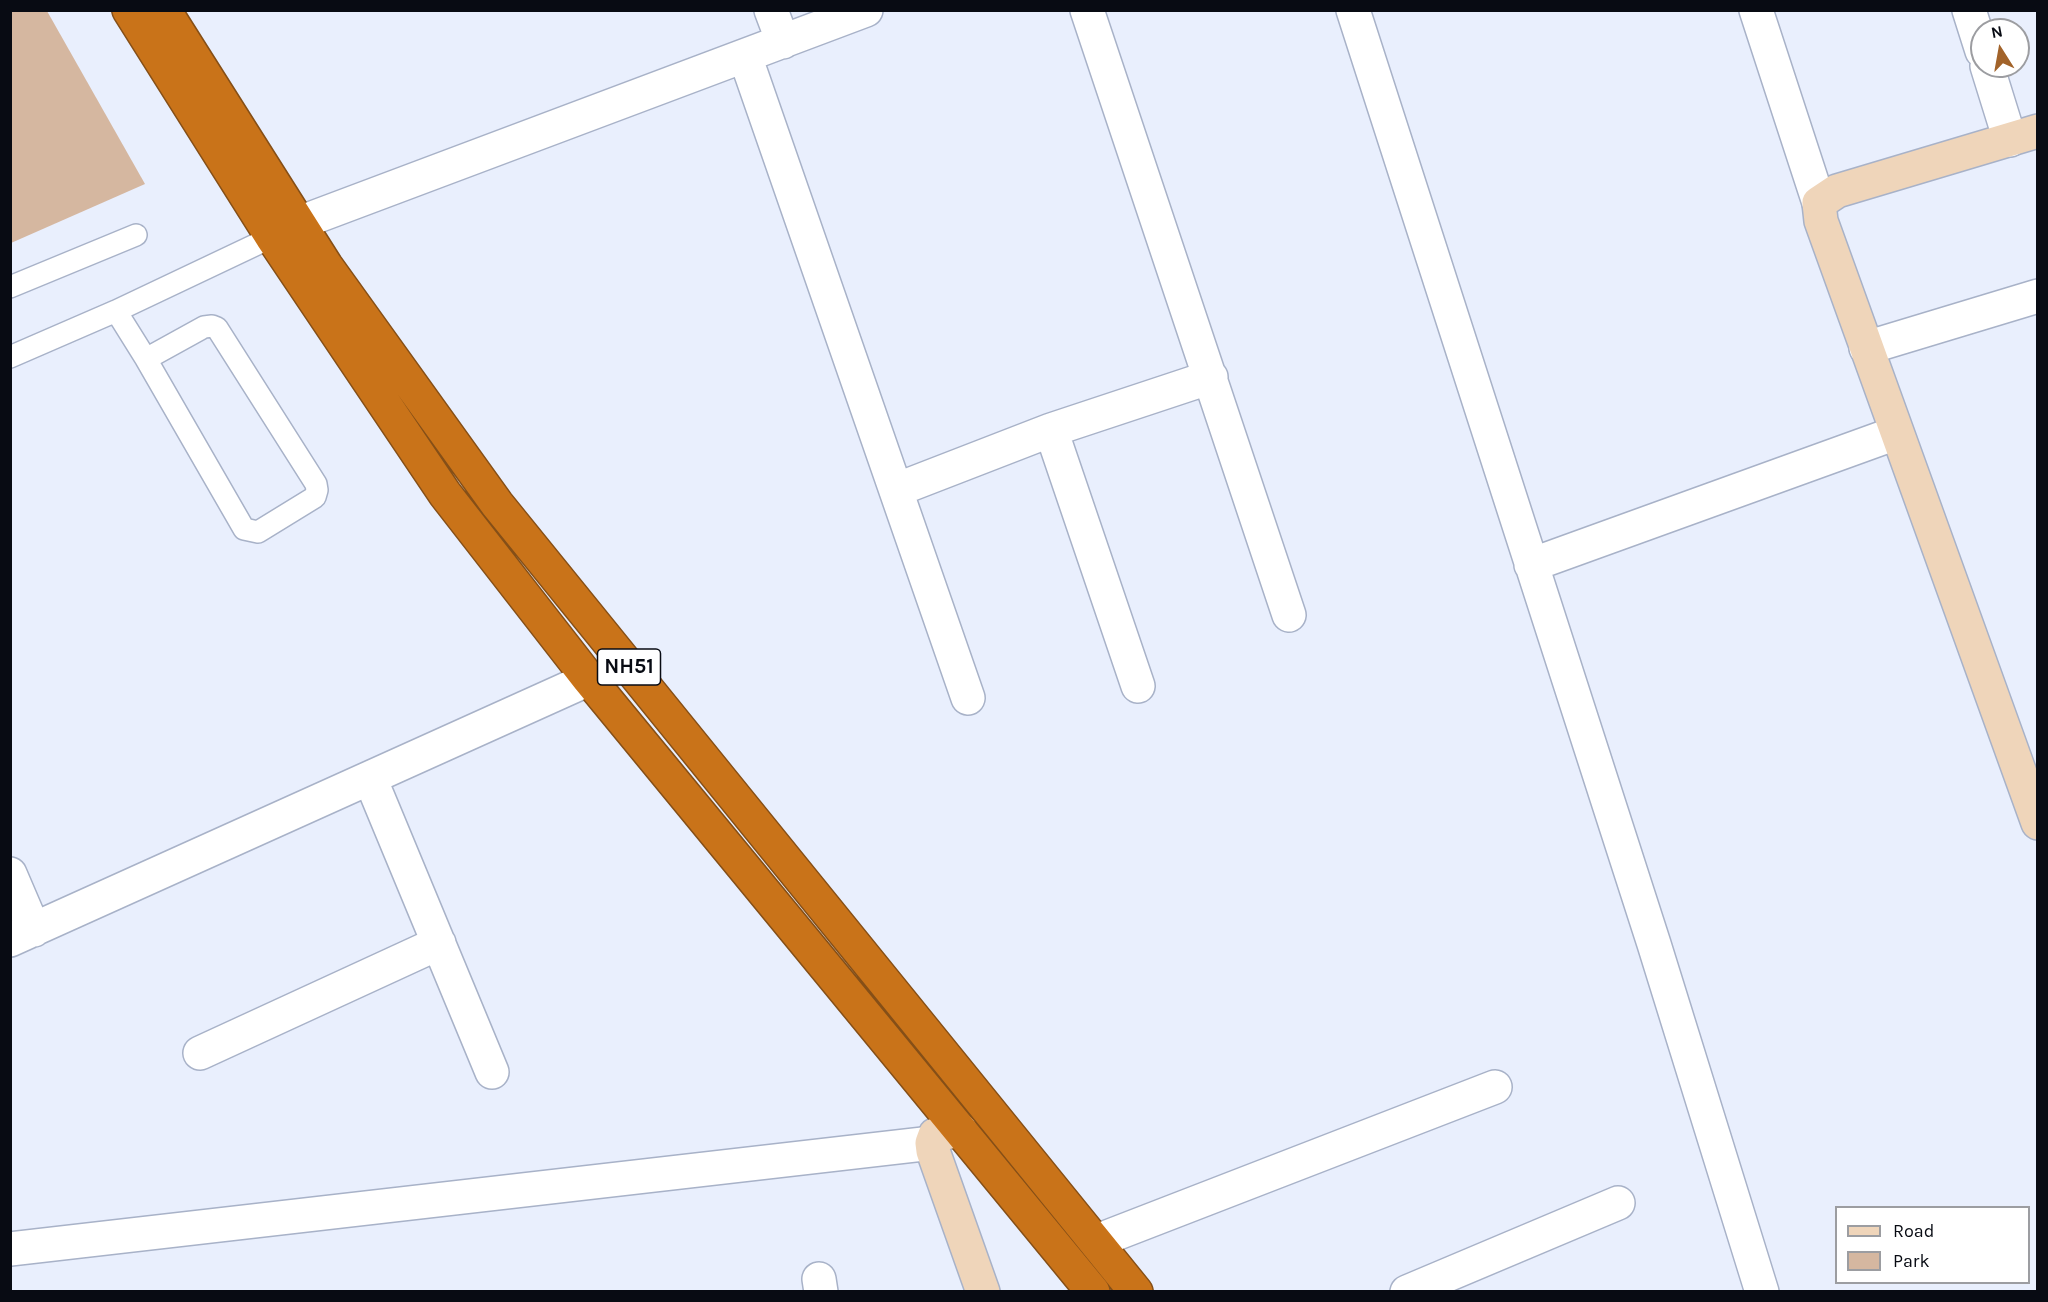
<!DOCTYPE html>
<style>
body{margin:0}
#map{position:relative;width:2048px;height:1302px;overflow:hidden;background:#e9effd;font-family:Karla,sans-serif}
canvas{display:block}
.frame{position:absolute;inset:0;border:12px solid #080b13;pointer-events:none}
.legend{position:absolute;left:1835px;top:1206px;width:195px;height:78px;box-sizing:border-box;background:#fff;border:2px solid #9c9da1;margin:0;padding:8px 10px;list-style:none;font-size:18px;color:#080b13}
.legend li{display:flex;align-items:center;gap:12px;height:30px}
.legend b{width:30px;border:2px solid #9c9da1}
.north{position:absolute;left:1970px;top:18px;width:60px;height:60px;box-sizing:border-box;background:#fff;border:2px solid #9c9da1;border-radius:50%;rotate:349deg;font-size:16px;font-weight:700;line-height:24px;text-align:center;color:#080b13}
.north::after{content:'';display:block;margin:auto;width:21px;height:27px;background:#a2632a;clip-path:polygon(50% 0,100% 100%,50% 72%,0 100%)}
</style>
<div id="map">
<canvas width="2048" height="1302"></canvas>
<div class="frame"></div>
<ul class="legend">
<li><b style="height:8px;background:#efd5ba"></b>Road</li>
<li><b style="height:16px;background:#d5b7a0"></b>Park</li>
</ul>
<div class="north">N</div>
</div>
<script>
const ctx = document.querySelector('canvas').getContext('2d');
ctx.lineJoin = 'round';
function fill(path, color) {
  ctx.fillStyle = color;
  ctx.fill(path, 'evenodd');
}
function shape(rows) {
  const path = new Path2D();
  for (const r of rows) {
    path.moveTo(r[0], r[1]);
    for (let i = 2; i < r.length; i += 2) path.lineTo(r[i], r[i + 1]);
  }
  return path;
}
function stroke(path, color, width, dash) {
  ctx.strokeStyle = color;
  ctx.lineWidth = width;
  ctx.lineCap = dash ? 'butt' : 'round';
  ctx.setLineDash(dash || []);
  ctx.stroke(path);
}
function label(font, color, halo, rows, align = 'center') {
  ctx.font = font + ' Karla,sans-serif';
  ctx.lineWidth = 4.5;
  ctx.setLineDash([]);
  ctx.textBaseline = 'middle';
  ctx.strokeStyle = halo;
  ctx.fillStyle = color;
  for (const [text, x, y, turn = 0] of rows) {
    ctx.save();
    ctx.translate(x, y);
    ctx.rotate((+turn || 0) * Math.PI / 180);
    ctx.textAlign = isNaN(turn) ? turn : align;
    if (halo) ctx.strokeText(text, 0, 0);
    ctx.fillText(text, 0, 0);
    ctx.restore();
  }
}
const green = shape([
 [11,10,47,11,145,184,11,243]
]);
const lane = shape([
 [10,287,136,235],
 [116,311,146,359,244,529,258,532,315,497,317,490,316,484,217,328,212,326,204,327,146,359],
 [10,357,116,311,272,237]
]);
const street = shape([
 [771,10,783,42],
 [1087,10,1289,615],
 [1353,10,1654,944,1762,1292],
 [1756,10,1819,203],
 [1969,10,1982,51],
 [745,56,968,698],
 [1987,66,2010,140],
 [273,236,299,223,866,10],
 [1866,348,2038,296],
 [1051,430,1138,686],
 [896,490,1051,430,1211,377],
 [1531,565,1896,433],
 [370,778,492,1072],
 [10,874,34,930],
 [10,940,589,679],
 [200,1053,439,943],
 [1097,1241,1495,1087],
 [10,1249,932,1143],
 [819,1279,821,1292],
 [1407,1292,1618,1203]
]);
const secondary = shape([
 [2038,131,1837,191,1819,203,1821,221,2038,823],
 [960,1130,935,1135,932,1143,933,1151,983,1292]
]);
const highway = shape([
 [129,10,272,237,445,494,589,679,1093,1292],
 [164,10,326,266,497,504,1136,1292]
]);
const shields = [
 [629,667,63]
];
const shieldNames = [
 ["NH51",629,667]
];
fill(green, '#d5b7a0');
stroke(lane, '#a8b2c8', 24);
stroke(street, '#a8b2c8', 36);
stroke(secondary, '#a8b2c8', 36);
stroke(highway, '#854f17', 36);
stroke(lane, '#fff', 21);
stroke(street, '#fff', 33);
stroke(secondary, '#efd5ba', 33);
stroke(highway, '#c97319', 33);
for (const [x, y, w] of shields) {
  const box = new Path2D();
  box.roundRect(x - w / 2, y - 18, w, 36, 4.5);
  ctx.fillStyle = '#fff';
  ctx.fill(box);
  stroke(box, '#080b13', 1.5);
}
label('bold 21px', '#080b13', null, shieldNames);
</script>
